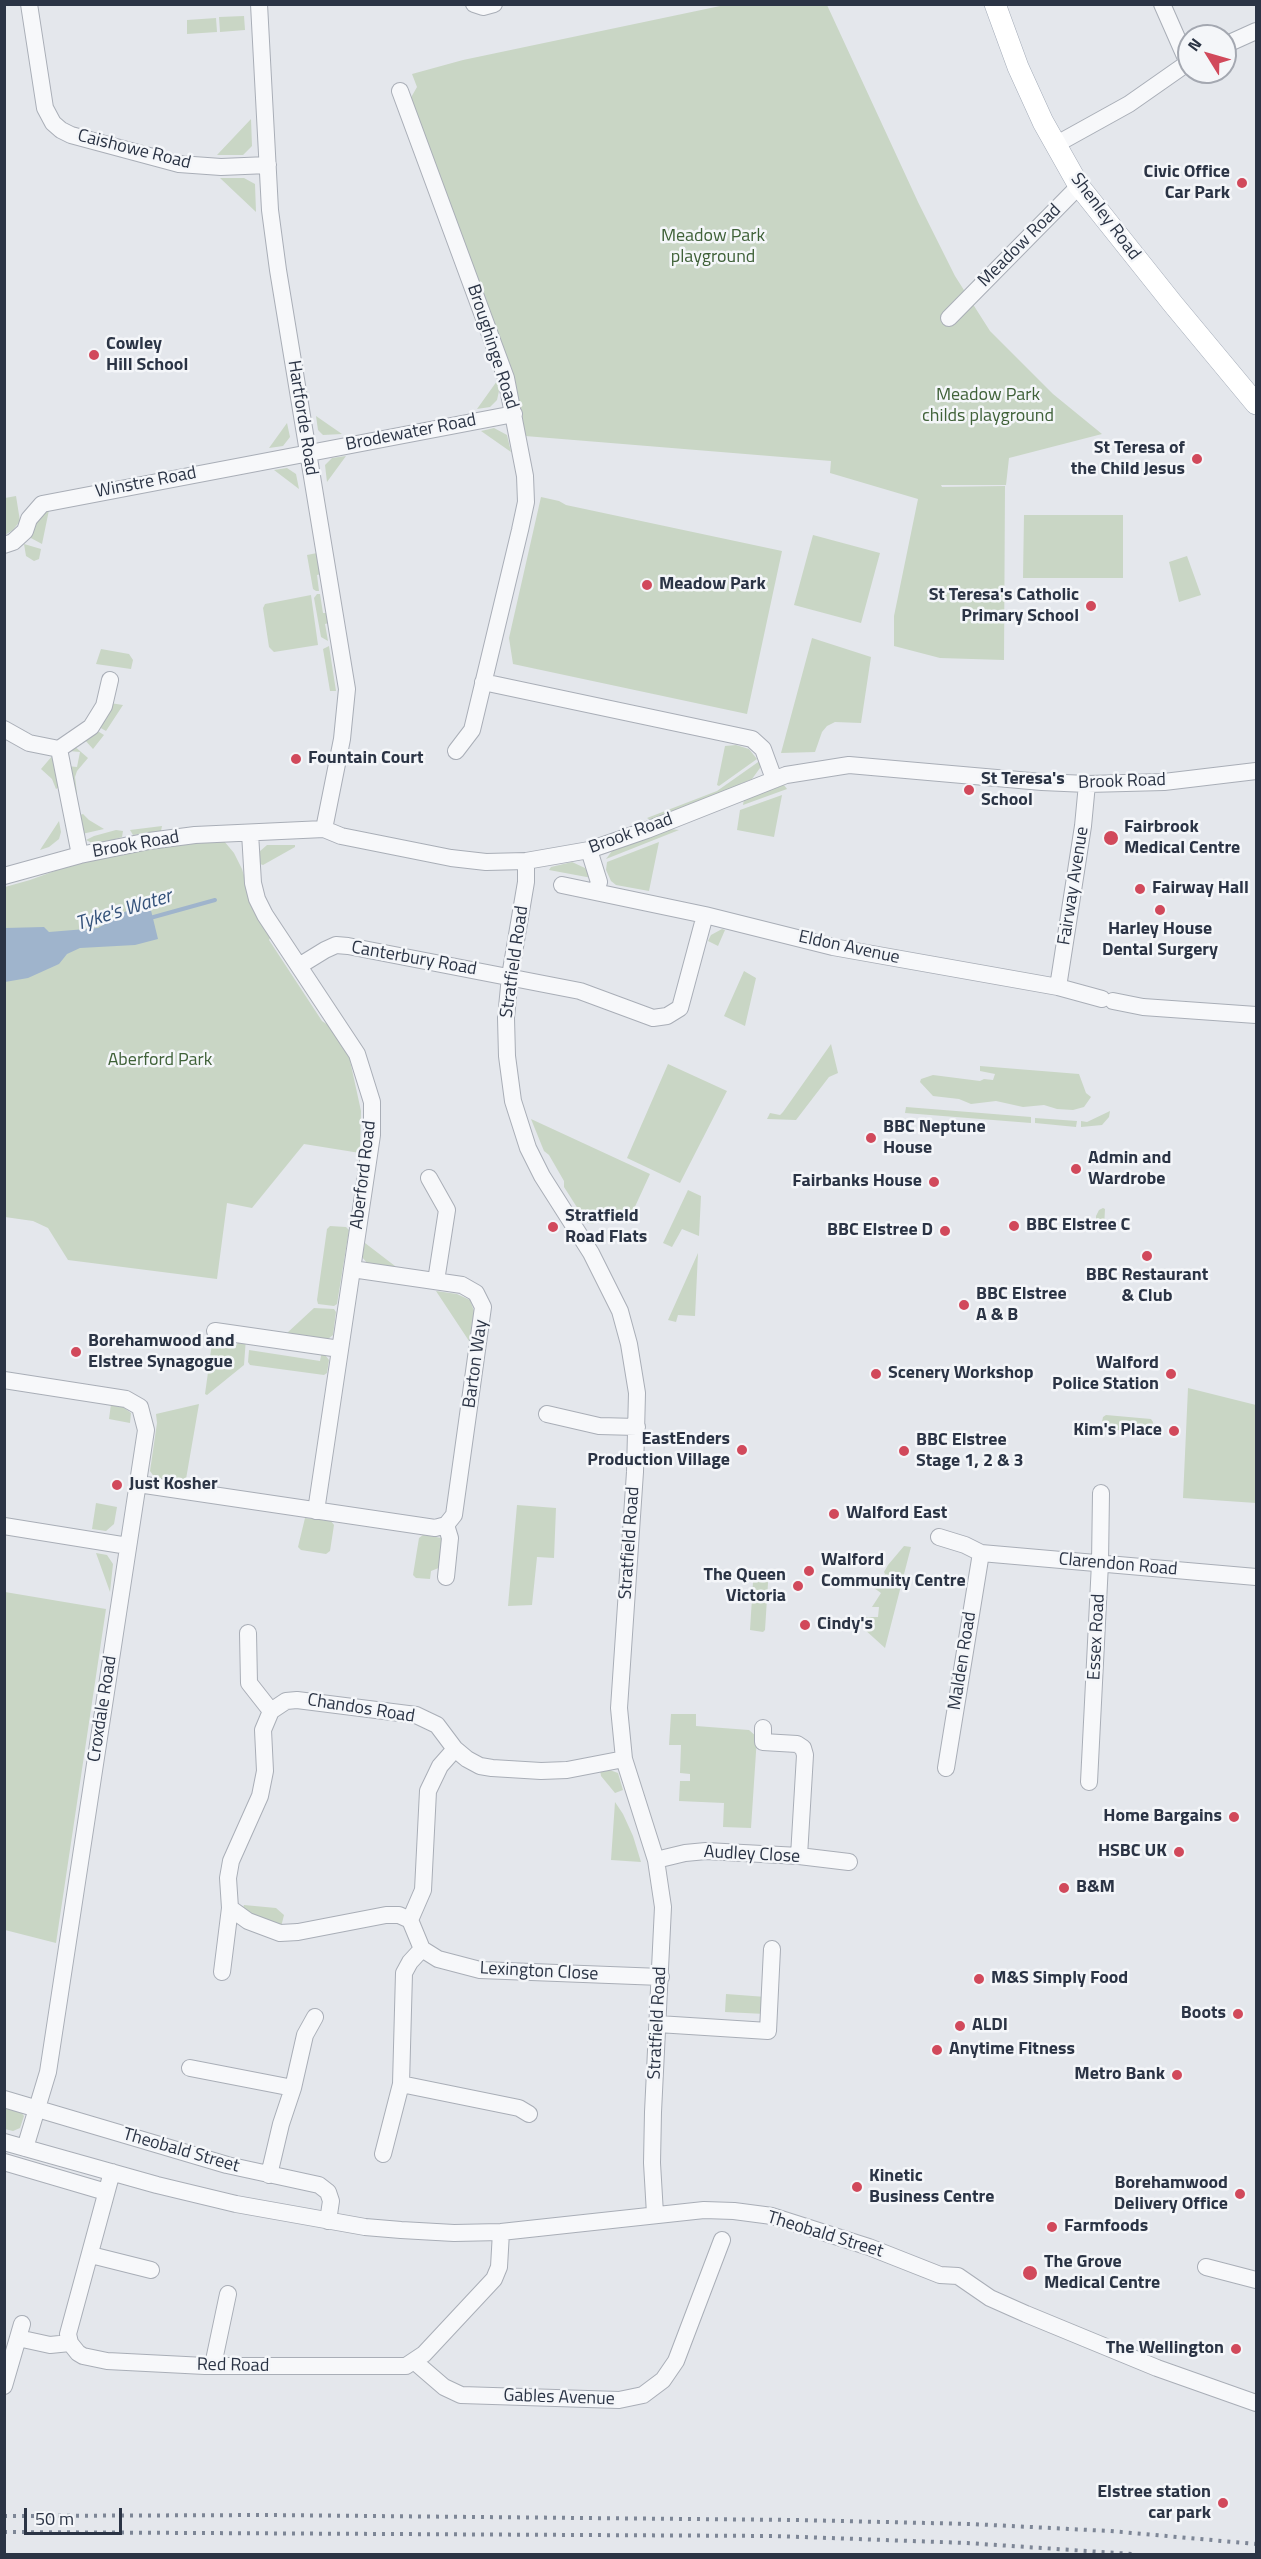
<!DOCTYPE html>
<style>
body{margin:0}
#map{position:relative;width:1261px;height:2559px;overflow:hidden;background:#e4e7ec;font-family:"Titillium Web",sans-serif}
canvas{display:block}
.frame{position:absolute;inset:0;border:6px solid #2b3445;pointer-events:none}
.north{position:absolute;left:1177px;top:24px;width:60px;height:60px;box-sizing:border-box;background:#f4f6f9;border:2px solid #a4a8b1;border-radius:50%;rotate:307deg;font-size:16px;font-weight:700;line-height:24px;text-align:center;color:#2b3445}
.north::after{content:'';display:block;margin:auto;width:21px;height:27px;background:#d1495b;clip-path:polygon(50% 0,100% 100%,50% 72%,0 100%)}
.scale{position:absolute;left:24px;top:2508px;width:98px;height:27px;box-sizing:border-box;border:3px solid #2b3445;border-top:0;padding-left:8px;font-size:18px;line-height:21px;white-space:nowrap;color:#2b3445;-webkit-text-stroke:4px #f4f6f9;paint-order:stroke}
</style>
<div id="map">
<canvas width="1261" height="2559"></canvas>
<div class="frame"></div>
<div class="north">N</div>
<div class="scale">50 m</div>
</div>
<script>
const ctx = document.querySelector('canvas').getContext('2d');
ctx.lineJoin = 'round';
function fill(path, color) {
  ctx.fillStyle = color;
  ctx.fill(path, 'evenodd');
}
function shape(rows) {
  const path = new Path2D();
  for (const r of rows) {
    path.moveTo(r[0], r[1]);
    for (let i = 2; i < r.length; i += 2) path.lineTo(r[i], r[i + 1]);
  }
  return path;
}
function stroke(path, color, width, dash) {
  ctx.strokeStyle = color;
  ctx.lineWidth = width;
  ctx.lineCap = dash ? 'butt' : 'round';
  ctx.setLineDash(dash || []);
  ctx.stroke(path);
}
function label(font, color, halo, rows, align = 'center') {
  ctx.font = font + ' "Titillium Web",sans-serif';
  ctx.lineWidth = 5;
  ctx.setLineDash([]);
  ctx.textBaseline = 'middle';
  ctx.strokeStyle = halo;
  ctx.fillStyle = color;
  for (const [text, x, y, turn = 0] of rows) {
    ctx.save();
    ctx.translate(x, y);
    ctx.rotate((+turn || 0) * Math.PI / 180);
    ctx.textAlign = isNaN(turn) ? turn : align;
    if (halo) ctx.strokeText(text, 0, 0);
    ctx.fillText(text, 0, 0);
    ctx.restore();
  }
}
const green = shape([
 [725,5,827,5,918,202,955,276,990,331,1053,394,1102,434,1009,458,1006,485,941,485,942,487,1005,486,1004,660,940,658,894,646,894,616,918,499,830,473,831,461,525,436,409,101,417,87,412,74,463,60],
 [244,16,245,30,220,32,219,17],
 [216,18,217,32,187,34,187,20],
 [251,119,252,146,243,155,217,155],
 [220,178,244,178,255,184,256,212],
 [497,381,499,391,497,400,490,407,477,409],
 [316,416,342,434,323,435,318,430],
 [287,423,290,437,283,446,269,448],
 [494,428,507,435,511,452,481,431],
 [346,456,327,482,325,465,332,458],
 [287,468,296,474,299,489,274,470],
 [16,496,20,521,13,530,5,535,5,498],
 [541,497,559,501,566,505,782,551,747,714,513,664,509,638],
 [49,510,42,544,29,537,40,512],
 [1024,515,1123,515,1123,578,1023,578],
 [813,535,880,553,861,623,794,605],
 [24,544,41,549,39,559,34,561,26,556],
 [317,553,321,574,317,575,319,591,316,591,313,589,307,555],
 [1187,556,1201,595,1179,602,1169,562],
 [317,594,320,594,323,613,327,613,329,623,325,624,328,641,321,637,314,598],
 [311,595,318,645,274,652,269,647,263,608,265,604],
 [812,638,871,657,861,723,835,722,827,726,822,732,815,752,781,753],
 [329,646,336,691,330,691,323,649],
 [101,649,129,654,133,660,131,669,96,664],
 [110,703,123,705,106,731,99,727],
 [96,730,104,735,93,749,84,739],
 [73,745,88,758,77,771,75,777,77,794,72,794,67,766,77,767,80,752,69,751],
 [736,745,749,749,757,759,719,786,717,785,725,746],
 [53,755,61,786,56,789,52,779,41,769],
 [761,760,760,768,752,779,653,822,647,818,717,791],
 [784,785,787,789,743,805,744,799],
 [782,795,774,837,737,830,740,810],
 [83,814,89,820,104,829,82,834,77,816],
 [59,821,61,832,59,839,49,847,40,850],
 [162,826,161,831,133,835,130,830],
 [669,829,679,830,606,859,612,851],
 [116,830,123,831,122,837,96,845,86,840,94,836],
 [224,841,234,853,242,869,252,902,272,935,269,940,322,1021,328,1025,349,1056,361,1111,360,1153,304,1144,252,1208,227,1203,217,1279,68,1260,48,1228,33,1221,5,1217,5,887,30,880,82,861,149,848],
 [659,842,649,891,616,885,611,881,606,870,607,862],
 [267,845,295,845,295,847,263,865,260,864,259,852],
 [572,862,585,868,592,878,549,870,551,867],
 [722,929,725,930,718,946,708,941,711,935],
 [744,971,756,978,745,1026,724,1016],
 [831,1044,838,1073,829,1077,796,1120,767,1119,770,1113,780,1115,783,1112],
 [668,1064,727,1091,680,1183,627,1158],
 [980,1066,1079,1074,1086,1093,1091,1097,1084,1107,1073,1110,1057,1109,1044,1105,1023,1107,996,1101,971,1104,959,1099,933,1096,920,1082,921,1079,933,1075,980,1081,984,1079,993,1080,995,1074,980,1071],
 [906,1107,1031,1117,1031,1123,905,1113],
 [1110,1111,1109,1117,1102,1125,1081,1127,1081,1121,1087,1122],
 [1035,1118,1077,1121,1076,1127,1035,1123],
 [531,1119,650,1174,627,1224,602,1213,593,1224,587,1223,564,1187,564,1181,549,1155,544,1151],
 [688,1190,701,1196,699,1236,682,1229,672,1247,663,1243],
 [1103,1208,1105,1209,1104,1228,1096,1227,1096,1216,1099,1210],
 [330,1226,346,1227,349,1230,337,1304,334,1306,318,1304,317,1300,327,1229],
 [365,1243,395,1266,395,1267,367,1263,362,1257],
 [698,1253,695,1316,678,1315,676,1322,668,1320],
 [436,1291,457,1294,470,1300,474,1311,469,1341],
 [314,1308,334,1309,336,1312,333,1335,328,1339,287,1333],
 [213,1336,224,1340,226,1347,235,1348,238,1342,246,1338,244,1365,207,1395,205,1394],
 [249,1350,320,1361,322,1351,329,1360,327,1373,324,1375,250,1365,248,1362],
 [1188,1388,1256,1405,1256,1503,1183,1498],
 [111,1404,123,1407,131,1413,130,1423,109,1419],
 [199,1404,186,1479,182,1482,155,1478,150,1471,157,1423,156,1414],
 [1106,1415,1151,1419,1153,1422,1152,1431,1150,1433,1104,1429,1101,1427,1103,1417],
 [96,1503,117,1507,114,1524,106,1531,92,1529],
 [517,1505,556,1508,554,1558,537,1557,532,1605,508,1606],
 [305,1518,331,1521,334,1525,330,1551,326,1554,301,1550,298,1547],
 [423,1535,442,1538,441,1567,431,1571,430,1579,416,1578,413,1575,419,1538],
 [904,1546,911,1547,885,1648,863,1628,864,1617,878,1617,879,1607,872,1607,881,1593,874,1588,885,1574,884,1572,888,1565],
 [96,1553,107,1555,113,1564,110,1592],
 [756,1579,767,1580,768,1583,765,1630,763,1632,750,1630,753,1582],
 [5,1592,106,1609,56,1943,5,1930],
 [671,1714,696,1714,696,1726,749,1730,757,1737,751,1828,723,1827,724,1803,679,1801,680,1781,690,1781,690,1774,680,1773,681,1745,669,1745],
 [607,1769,618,1773,623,1790,615,1793,601,1776,600,1770],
 [615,1802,623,1814,633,1836,641,1862,611,1860],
 [244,1905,276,1908,284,1915,281,1927,242,1910],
 [726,1994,766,1997,765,2014,725,2012],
 [5,2103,17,2107,24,2116,20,2128,13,2131,5,2129]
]);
const water = shape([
 [148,898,158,939,135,945,80,948,67,954,59,964,28,978,5,982,5,928,44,927,49,932,98,928]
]);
const stream = shape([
 [150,918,215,900]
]);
const minor = shape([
 [29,4,45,108,53,123,61,130,71,135,179,164,221,167,268,165],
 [259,4,270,210,278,270,347,689,342,739,324,829],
 [474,4,483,7,494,4],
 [1162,4,1188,63],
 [1225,45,1256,31],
 [400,91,506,378,525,476,526,502,520,530,472,730,456,751],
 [1055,145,1129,104,1189,62],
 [949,318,1079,186],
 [4,545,13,542,25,531,29,519,42,504,514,414],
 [483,682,752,739,763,749,774,779],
 [4,729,29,743,59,749,80,855],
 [59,749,91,727,104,706,110,680],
 [250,833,253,883,257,899,265,915,357,1054,372,1102,372,1135,316,1511],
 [589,850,599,882,596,891],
 [526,861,526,882,510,976,506,1018,507,1056,513,1101,528,1148,542,1176,591,1253,620,1311,629,1344,637,1393,635,1472,619,1708,624,1759,656,1860,663,1907,653,2112,652,2163,655,2214],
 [4,876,80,855,149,841,195,835,324,829,341,836,451,858,486,862,526,861,589,850,647,830,786,775,849,765,1042,782,1087,784,1164,782,1256,771],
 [562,885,705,915,833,947,1058,987,1102,999],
 [299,966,325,950,336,945,348,946,580,991,653,1018,667,1016,680,1008,705,915],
 [1058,987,1083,826,1087,784],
 [1113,1001,1143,1007,1256,1015],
 [429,1178,447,1210,436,1281],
 [352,1269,462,1285,476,1293,483,1307,454,1515,446,1525,450,1538,446,1577],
 [215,1331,340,1349],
 [4,1380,126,1399,140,1407,146,1430,48,2072,25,2148],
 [547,1414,599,1426,637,1427],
 [138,1484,435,1528,446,1525],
 [4,1526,128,1546],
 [939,1537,965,1545,981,1553,1256,1577],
 [248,1633,249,1683,271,1711],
 [763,1728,763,1742,797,1744,803,1748,805,1755,799,1856],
 [946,1768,981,1553],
 [1089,1782,1100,1563,1101,1493],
 [656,1860,685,1853,706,1851,799,1856,849,1862],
 [410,1920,399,1915,386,1915,298,1932,280,1933,248,1921,230,1908,228,1878,231,1861,260,1796,265,1771,263,1730,271,1711,286,1701,297,1700,416,1715,437,1725,455,1749,467,1759,480,1766,492,1768,541,1771,567,1770,624,1759],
 [410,1920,423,1890,428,1791,440,1766,455,1749],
 [422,1949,438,1959,480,1970,661,1977],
 [222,1972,230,1908],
 [658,2024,768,2031,772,1949],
 [190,2068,293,2088,281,2124,269,2175],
 [401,2084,519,2108,529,2114],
 [293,2088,305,2035,315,2017],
 [4,2099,227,2165,319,2185,328,2192,331,2201,328,2221],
 [4,2142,157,2185,236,2204,365,2227,401,2230,454,2233,501,2232,704,2210,734,2211,772,2216,869,2247,940,2275,958,2276,990,2298,1026,2314,1157,2368,1256,2403],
 [383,2154,401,2084,404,1973,410,1962,422,1949,410,1920],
 [4,2162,106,2192],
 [112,2172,68,2334,70,2343,78,2353,83,2356,107,2361,205,2366,406,2366,424,2354,494,2279,499,2267,501,2232],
 [91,2255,151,2270],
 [1206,2267,1256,2280],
 [18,2338,50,2345,70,2343],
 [415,2362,444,2387,461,2395,619,2400,643,2395,663,2380,676,2361,722,2240],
 [213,2365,228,2294],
 [4,2386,22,2324]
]);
const major = shape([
 [995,4,1018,67,1043,122,1079,186,1173,304,1256,404]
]);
const rail = shape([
 [4,2516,265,2515,797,2520,971,2524,1110,2531,1256,2544],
 [4,2532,774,2536,967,2543,1132,2554]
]);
const markers = [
 [1242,183,6,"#d1495b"],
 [94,355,6,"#d1495b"],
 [1197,459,6,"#d1495b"],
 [647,585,6,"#d1495b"],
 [1091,606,6,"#d1495b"],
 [296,759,6,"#d1495b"],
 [969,790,6,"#d1495b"],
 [1111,838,8,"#d1495b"],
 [1140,889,6,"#d1495b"],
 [1160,910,6,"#d1495b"],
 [871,1138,6,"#d1495b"],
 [1076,1169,6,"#d1495b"],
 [934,1182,6,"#d1495b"],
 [1014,1226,6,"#d1495b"],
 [553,1227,6,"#d1495b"],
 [945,1231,6,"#d1495b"],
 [1147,1256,6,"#d1495b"],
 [964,1305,6,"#d1495b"],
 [76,1352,6,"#d1495b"],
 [876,1374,6,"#d1495b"],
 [1171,1374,6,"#d1495b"],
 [1174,1431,6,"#d1495b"],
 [742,1450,6,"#d1495b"],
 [904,1451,6,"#d1495b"],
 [117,1485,6,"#d1495b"],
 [834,1514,6,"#d1495b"],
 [809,1571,6,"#d1495b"],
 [798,1586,6,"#d1495b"],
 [805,1625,6,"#d1495b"],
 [1234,1817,6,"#d1495b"],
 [1179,1852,6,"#d1495b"],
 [1064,1888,6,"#d1495b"],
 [979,1979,6,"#d1495b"],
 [1238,2014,6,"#d1495b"],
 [960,2026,6,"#d1495b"],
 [937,2050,6,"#d1495b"],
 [1177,2075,6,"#d1495b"],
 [857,2187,6,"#d1495b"],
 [1240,2194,6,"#d1495b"],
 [1052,2227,6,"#d1495b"],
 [1030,2273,8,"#d1495b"],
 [1236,2349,6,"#d1495b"],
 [1223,2503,6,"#d1495b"]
];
const streetNames = [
 ["Caishowe Road",134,150,14],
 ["Shenley Road",1105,217,53],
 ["Meadow Road",1020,246,-45],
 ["Broughinge Road",492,347,72],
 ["Hartforde Road",302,418,81],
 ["Brodewater Road",411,433,-11],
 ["Winstre Road",146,483,-11],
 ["Brook Road",1122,782,-2],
 ["Brook Road",631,834,-20],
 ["Brook Road",136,845,-10],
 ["Fairway Avenue",1074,886,-81],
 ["Eldon Avenue",849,948,12],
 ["Canterbury Road",414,959,10],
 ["Stratfield Road",515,962,-82],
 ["Aberford Road",364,1175,-83],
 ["Barton Way",476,1364,-82],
 ["Stratfield Road",630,1543,-86],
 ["Clarendon Road",1118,1565,5],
 ["Essex Road",1097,1637,-87],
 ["Malden Road",963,1661,-81],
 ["Croxdale Road",103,1709,-81],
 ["Chandos Road",361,1709,9],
 ["Audley Close",752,1855,3],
 ["Lexington Close",539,1972,3],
 ["Stratfield Road",658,2023,-87],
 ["Theobald Street",181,2151,16],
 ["Theobald Street",825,2235,17],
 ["Red Road",233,2366,1],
 ["Gables Avenue",559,2398,2]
];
const poiNames = [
 ["Civic Office",1230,173,"right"],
 ["Car Park",1230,194,"right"],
 ["Cowley",106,345],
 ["Hill School",106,366],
 ["St Teresa of",1185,449,"right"],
 ["the Child Jesus",1185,470,"right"],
 ["Meadow Park",659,585],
 ["St Teresa's Catholic",1079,596,"right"],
 ["Primary School",1079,617,"right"],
 ["Fountain Court",308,759],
 ["St Teresa's",981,780],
 ["School",981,801],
 ["Fairbrook",1124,828],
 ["Medical Centre",1124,849],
 ["Fairway Hall",1152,889],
 ["Harley House",1160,930,"center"],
 ["Dental Surgery",1160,951,"center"],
 ["BBC Neptune",883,1128],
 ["House",883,1149],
 ["Admin and",1088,1159],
 ["Wardrobe",1088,1180],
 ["Fairbanks House",922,1182,"right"],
 ["Stratfield",565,1217],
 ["Road Flats",565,1238],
 ["BBC Elstree C",1026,1226],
 ["BBC Elstree D",933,1231,"right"],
 ["BBC Restaurant",1147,1276,"center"],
 ["& Club",1147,1297,"center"],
 ["BBC Elstree",976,1295],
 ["A & B",976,1316],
 ["Borehamwood and",88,1342],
 ["Elstree Synagogue",88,1363],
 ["Walford",1159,1364,"right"],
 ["Police Station",1159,1385,"right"],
 ["Scenery Workshop",888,1374],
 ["Kim's Place",1162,1431,"right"],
 ["EastEnders",730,1440,"right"],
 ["Production Village",730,1461,"right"],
 ["BBC Elstree",916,1441],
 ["Stage 1, 2 & 3",916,1462],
 ["Just Kosher",129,1485],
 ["Walford East",846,1514],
 ["Walford",821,1561],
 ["Community Centre",821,1582],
 ["The Queen",786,1576,"right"],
 ["Victoria",786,1597,"right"],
 ["Cindy's",817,1625],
 ["Home Bargains",1222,1817,"right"],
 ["HSBC UK",1167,1852,"right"],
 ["B&M",1076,1888],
 ["M&S Simply Food",991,1979],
 ["Boots",1226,2014,"right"],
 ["ALDI",972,2026],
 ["Anytime Fitness",949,2050],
 ["Metro Bank",1165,2075,"right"],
 ["Kinetic",869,2177],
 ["Business Centre",869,2198],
 ["Borehamwood",1228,2184,"right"],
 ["Delivery Office",1228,2205,"right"],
 ["Farmfoods",1064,2227],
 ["The Grove",1044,2263],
 ["Medical Centre",1044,2284],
 ["The Wellington",1224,2349,"right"],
 ["Elstree station",1211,2493,"right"],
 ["car park",1211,2514,"right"]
];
const parkNames = [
 ["Meadow Park",713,237],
 ["playground",713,258],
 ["Meadow Park",988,396],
 ["childs playground",988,417],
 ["Aberford Park",160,1061]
];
const waterNames = [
 ["Tyke's Water",124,911,-17]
];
fill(green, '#c9d6c5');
fill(water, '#9fb4cc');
stroke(stream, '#9fb4cc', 4);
stroke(minor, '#a9aeb7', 18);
stroke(major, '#a3abb8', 22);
stroke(minor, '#f7f8fa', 16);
stroke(major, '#fff', 21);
stroke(rail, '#7d8696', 4, [3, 6]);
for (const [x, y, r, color] of markers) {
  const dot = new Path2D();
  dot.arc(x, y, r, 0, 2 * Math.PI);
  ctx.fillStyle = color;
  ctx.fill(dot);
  stroke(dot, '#f4f6f9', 2);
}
label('18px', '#2b3445', '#f4f6f9', streetNames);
label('bold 18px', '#2b3445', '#f4f6f9', poiNames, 'left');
label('18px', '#3f6138', '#f4f6f9', parkNames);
label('italic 20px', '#34527a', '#f4f6f9', waterNames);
</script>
